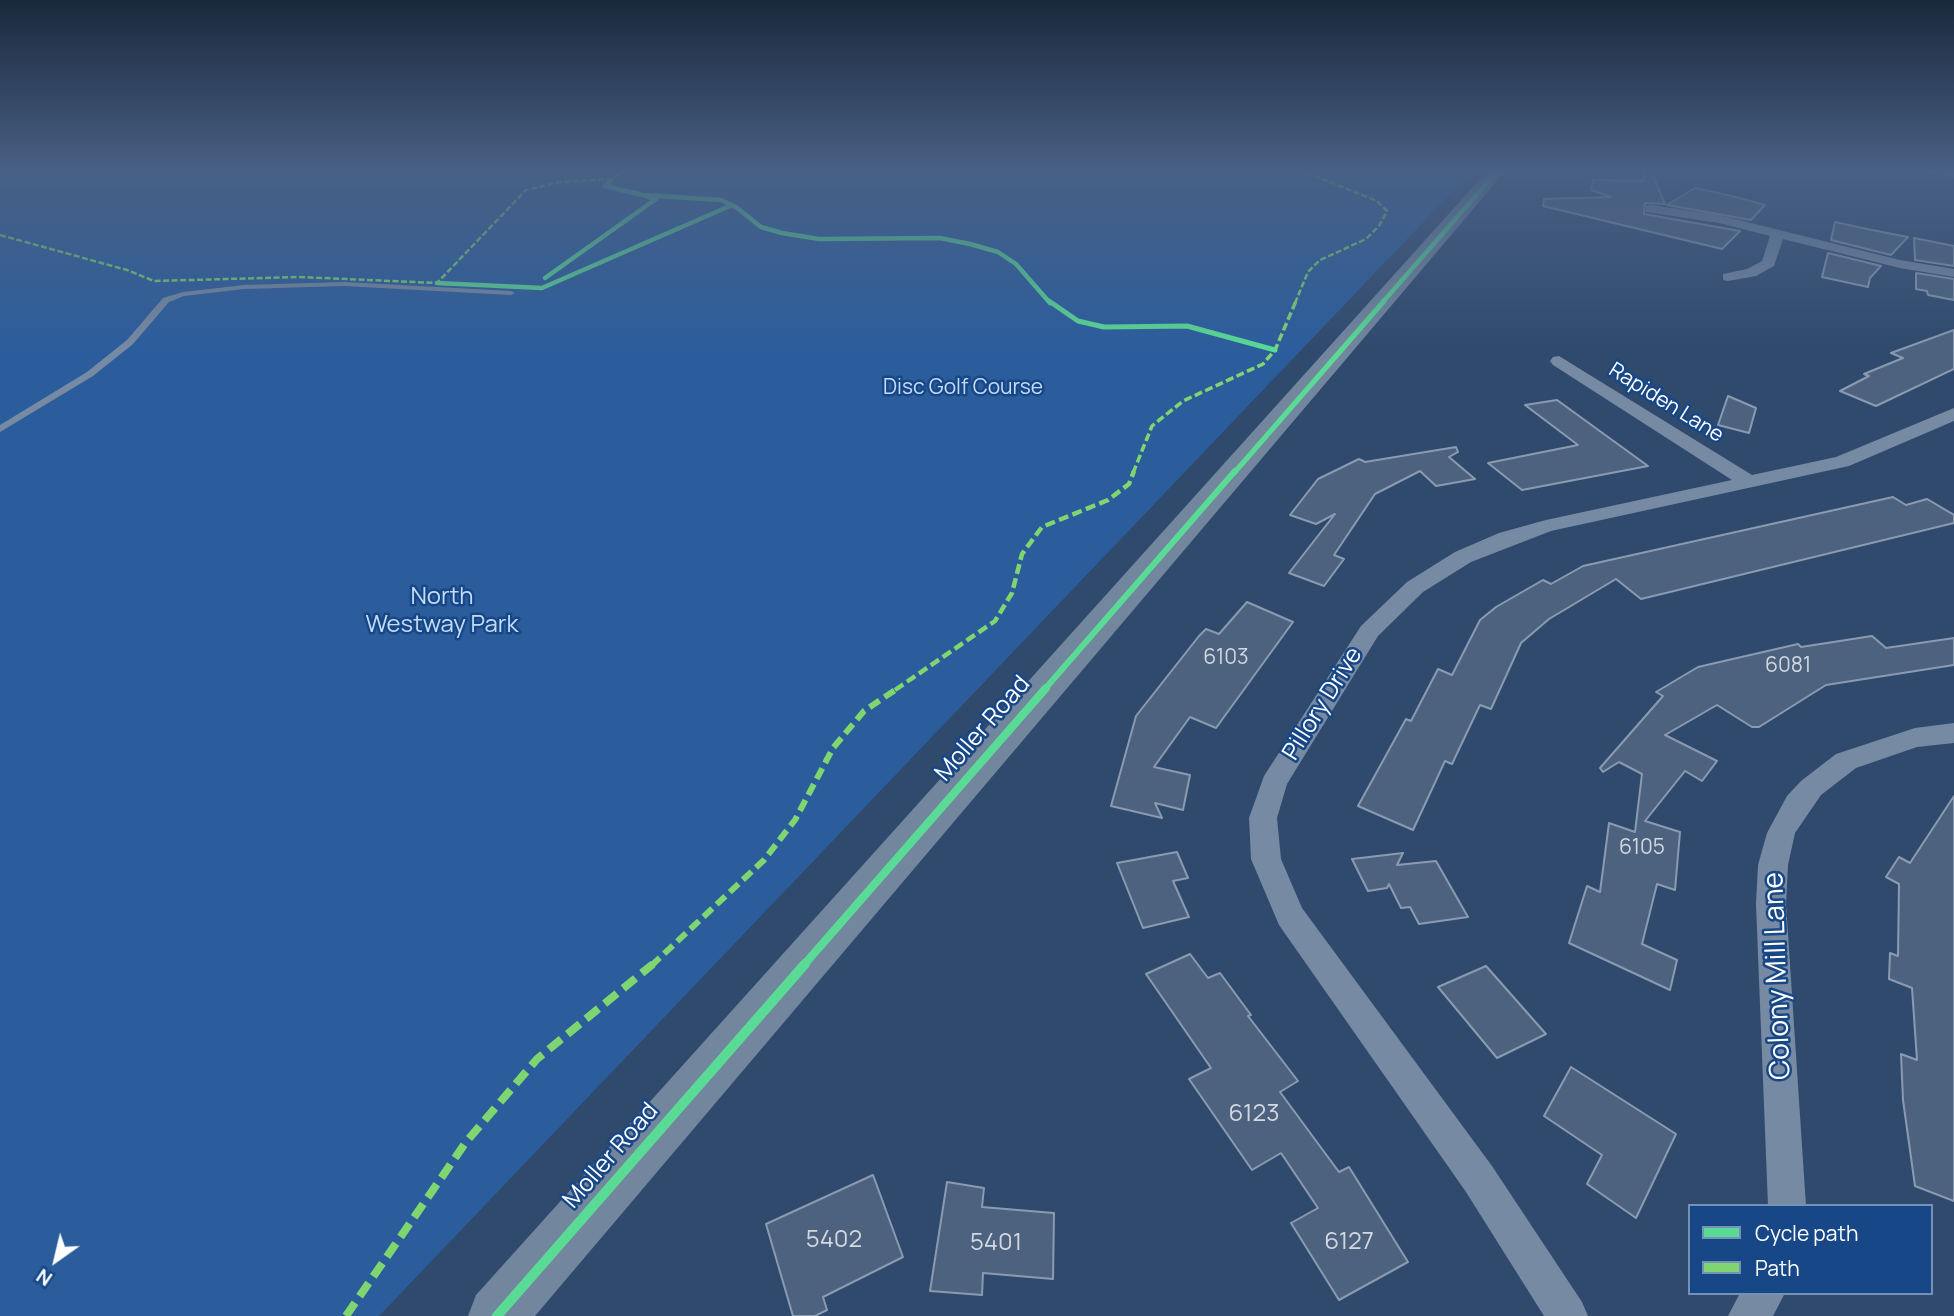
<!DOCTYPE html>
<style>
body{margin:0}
#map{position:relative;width:1954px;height:1316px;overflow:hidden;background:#304a6d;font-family:Manrope,sans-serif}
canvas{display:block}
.legend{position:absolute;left:1688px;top:1204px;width:245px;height:91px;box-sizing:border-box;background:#174786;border:2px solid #7491b6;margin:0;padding:9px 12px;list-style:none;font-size:21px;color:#fff}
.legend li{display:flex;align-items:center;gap:14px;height:35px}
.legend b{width:35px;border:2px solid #7491b6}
.north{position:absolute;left:21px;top:1225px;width:70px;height:70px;-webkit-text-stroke:5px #174786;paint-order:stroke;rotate:214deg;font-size:19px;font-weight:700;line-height:28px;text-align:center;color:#fff}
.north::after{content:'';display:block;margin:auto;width:24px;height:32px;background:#fff;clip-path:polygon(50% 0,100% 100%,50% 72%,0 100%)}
</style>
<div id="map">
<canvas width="1954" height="1316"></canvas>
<ul class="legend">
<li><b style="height:9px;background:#5adb95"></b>Cycle path</li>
<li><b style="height:9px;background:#7fd670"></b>Path</li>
</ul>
<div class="north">N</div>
</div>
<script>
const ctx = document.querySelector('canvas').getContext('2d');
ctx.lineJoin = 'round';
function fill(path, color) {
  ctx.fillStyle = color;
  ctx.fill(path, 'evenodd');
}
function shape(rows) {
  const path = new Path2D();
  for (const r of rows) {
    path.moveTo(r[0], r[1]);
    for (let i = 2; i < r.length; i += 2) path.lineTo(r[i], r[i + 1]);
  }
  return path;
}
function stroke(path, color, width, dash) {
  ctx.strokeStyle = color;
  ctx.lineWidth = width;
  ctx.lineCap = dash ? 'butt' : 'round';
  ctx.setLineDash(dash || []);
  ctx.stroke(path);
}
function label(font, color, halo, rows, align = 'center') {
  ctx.font = font + ' Manrope,sans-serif';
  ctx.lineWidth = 5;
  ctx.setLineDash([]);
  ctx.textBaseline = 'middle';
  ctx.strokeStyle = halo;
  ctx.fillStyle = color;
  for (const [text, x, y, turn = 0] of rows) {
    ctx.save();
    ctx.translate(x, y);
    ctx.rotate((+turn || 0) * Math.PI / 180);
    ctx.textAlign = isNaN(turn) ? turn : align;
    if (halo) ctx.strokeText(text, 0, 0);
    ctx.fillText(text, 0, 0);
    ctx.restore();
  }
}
const green = shape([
 [0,168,1475,168,379,1316,0,1316]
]);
const building = shape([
 [1645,168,1650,168,1665,204,1645,203,1644,214,1740,231,1722,249,1543,206,1544,199,1611,197,1591,190,1593,180,1643,181,1645,168],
 [1695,188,1732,196,1765,205,1751,220,1667,205,1695,188],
 [1835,222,1867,229,1908,237,1891,255,1831,240,1835,222],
 [1914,238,1954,246,1954,266,1915,260,1914,238],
 [1828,253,1881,266,1870,278,1868,287,1822,277,1828,253],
 [1916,273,1954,279,1954,300,1928,295,1927,291,1916,289,1916,273],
 [1954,330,1954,369,1876,406,1840,391,1869,376,1864,374,1903,358,1891,353,1954,330],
 [1728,396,1756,408,1749,433,1718,425,1728,396],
 [1557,400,1648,466,1522,490,1488,463,1578,445,1525,405,1557,400],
 [1456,447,1458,452,1449,457,1475,479,1436,486,1420,471,1375,494,1334,555,1344,559,1324,586,1289,573,1335,514,1316,524,1290,515,1318,479,1359,459,1365,462,1456,447],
 [1893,497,1906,505,1927,499,1954,515,1954,523,1641,599,1616,579,1549,619,1521,643,1491,709,1480,705,1452,764,1445,761,1413,830,1358,806,1406,719,1411,721,1438,669,1452,675,1480,620,1496,607,1543,580,1551,584,1583,566,1893,497],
 [1247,602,1293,622,1216,728,1190,717,1154,767,1190,775,1183,810,1155,803,1162,818,1111,806,1136,716,1199,636,1206,629,1219,634,1247,602],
 [1872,636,1886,648,1954,638,1954,665,1826,685,1759,727,1752,727,1717,705,1665,735,1717,761,1702,781,1685,771,1645,821,1680,832,1675,890,1657,884,1642,944,1677,960,1670,990,1569,943,1587,886,1600,892,1609,823,1635,832,1642,774,1619,762,1603,772,1600,768,1663,696,1656,692,1698,667,1798,644,1801,647,1872,636],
 [1954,796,1954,1201,1915,1186,1903,1100,1901,1054,1917,1060,1912,988,1889,979,1890,953,1898,956,1899,884,1886,877,1899,857,1910,863,1954,796],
 [1177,852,1188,878,1173,881,1189,917,1143,928,1117,863,1177,852],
 [1403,853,1397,865,1436,861,1468,917,1419,924,1410,907,1401,908,1389,884,1387,888,1368,891,1352,859,1403,853],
 [1190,954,1208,978,1220,973,1251,1015,1248,1016,1298,1081,1280,1092,1339,1172,1349,1167,1408,1262,1339,1300,1291,1223,1318,1208,1281,1153,1252,1170,1189,1079,1211,1068,1146,974,1190,954],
 [1486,966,1546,1034,1497,1058,1438,987,1486,966],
 [1571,1067,1676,1134,1636,1218,1587,1184,1602,1155,1544,1116,1571,1067],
 [873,1175,903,1257,823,1297,827,1310,815,1316,793,1316,766,1224,873,1175],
 [947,1182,984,1188,982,1207,1054,1213,1053,1279,983,1273,982,1295,930,1291,947,1182]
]);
const lane = shape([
 [344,282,511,291,515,293,511,295,344,286,244,289,184,296,169,302,133,344,93,376,0,432,0,425,87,372,127,340,163,298,183,292,244,285,344,282]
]);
const street = shape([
 [1918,168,1954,170,1954,178,1920,171,1918,168],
 [1651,205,1719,215,1900,260,1954,269,1954,277,1900,268,1783,239,1774,266,1756,276,1728,281,1723,280,1723,274,1747,269,1762,261,1770,236,1719,223,1646,212,1646,206,1651,205],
 [1559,356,1752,475,1836,457,1954,408,1954,421,1849,466,1551,531,1471,562,1423,592,1378,636,1287,784,1277,818,1281,859,1302,908,1492,1166,1582,1302,1588,1316,1544,1316,1466,1192,1279,925,1251,859,1249,818,1264,776,1361,626,1407,582,1455,552,1499,533,1546,520,1732,480,1553,365,1550,361,1553,357,1559,356],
 [1954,723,1954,743,1917,747,1856,768,1821,795,1795,833,1788,865,1786,904,1806,1206,1768,1206,1756,904,1758,865,1767,833,1787,796,1801,781,1836,754,1915,728,1954,723],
 [1740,1293,1785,1293,1773,1316,1728,1316,1740,1293]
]);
const secondary = shape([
 [1490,168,1508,168,535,1316,468,1316,476,1295,1490,168]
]);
const quietFar4 = shape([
 [0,235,127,270,154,281,299,277,437,283,526,190,560,182,612,179,630,168],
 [1295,303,1308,272,1320,260,1366,239,1379,226,1387,211,1377,201,1295,168]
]);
const quietFar3 = shape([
 [1133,473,1152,426,1183,401,1263,364,1275,350,1296,301]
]);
const quietFar2 = shape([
 [895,690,995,621,1012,593,1022,554,1042,527,1108,500,1129,484,1134,471]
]);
const quietFar1 = shape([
 [651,966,764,860,795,820,833,748,864,711,898,688]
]);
const quiet = shape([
 [346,1316,466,1142,537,1059,653,964]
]);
const cyclewayFar4 = shape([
 [612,179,605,186,643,195,721,200,736,207,761,227,782,233,819,239,940,238,970,244,998,252,1016,264,1050,303],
 [545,278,656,199,646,196],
 [437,283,542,288,732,205],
 [1382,303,1500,168]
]);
const cyclewayFar3 = shape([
 [1049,301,1078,321,1104,327,1187,326,1275,350],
 [1234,473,1384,301]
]);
const cyclewayFar2 = shape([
 [1044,690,1235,471]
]);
const cyclewayFar1 = shape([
 [803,966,1046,688]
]);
const cycleway = shape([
 [497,1316,805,964]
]);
const farParknames = [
 ["Disc Golf Course",963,388]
];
const farStreetnames = [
 ["Rapiden Lane",1666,403,32]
];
const numberNames = [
 ["6103",1226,658],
 ["6081",1788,666],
 ["6105",1642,848]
];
const parkNames = [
 ["North",442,597],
 ["Westway Park",442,625]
];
const streetNames = [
 ["Pillory Drive",1323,704,-58],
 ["Moller Road",983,729,-49],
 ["Moller Road",611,1156,-49]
];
const nearNumbernames = [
 ["6123",1254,1114],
 ["5402",834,1240],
 ["6127",1349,1242],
 ["5401",996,1243]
];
const nearStreetnames = [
 ["Colony Mill Lane",1778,976,-92]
];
fill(green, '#2b5d9d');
fill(building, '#4d627e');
stroke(building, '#8a9bb1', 2);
fill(lane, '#778aa3');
fill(street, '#778aa3');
fill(secondary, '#72869e');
stroke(quietFar4, '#7fd670', 2.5, [6, 2.5]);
stroke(quietFar3, '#7fd670', 3.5, [8, 3.5]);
stroke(quietFar2, '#7fd670', 4.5, [10, 4.5]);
stroke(quietFar1, '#7fd670', 6, [12, 6]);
stroke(quiet, '#7fd670', 8, [16, 8]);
stroke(cyclewayFar4, '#5adb95', 4.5);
stroke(cyclewayFar3, '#5adb95', 5);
stroke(cyclewayFar2, '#5adb95', 6);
stroke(cyclewayFar1, '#5adb95', 8);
stroke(cycleway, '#5adb95', 10);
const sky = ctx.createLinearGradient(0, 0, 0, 353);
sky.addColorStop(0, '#1a293c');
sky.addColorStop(0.48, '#486084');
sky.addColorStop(1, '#48608400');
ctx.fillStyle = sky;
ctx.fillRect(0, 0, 1954, 353);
label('21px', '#c2dbfa', '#174786', farParknames);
label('21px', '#fff', '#174786', farStreetnames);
label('21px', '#d2d8df', null, numberNames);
label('24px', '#c2dbfa', '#174786', parkNames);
label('24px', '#fff', '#174786', streetNames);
label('24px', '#d2d8df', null, nearNumbernames);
label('28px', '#fff', '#174786', nearStreetnames);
</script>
